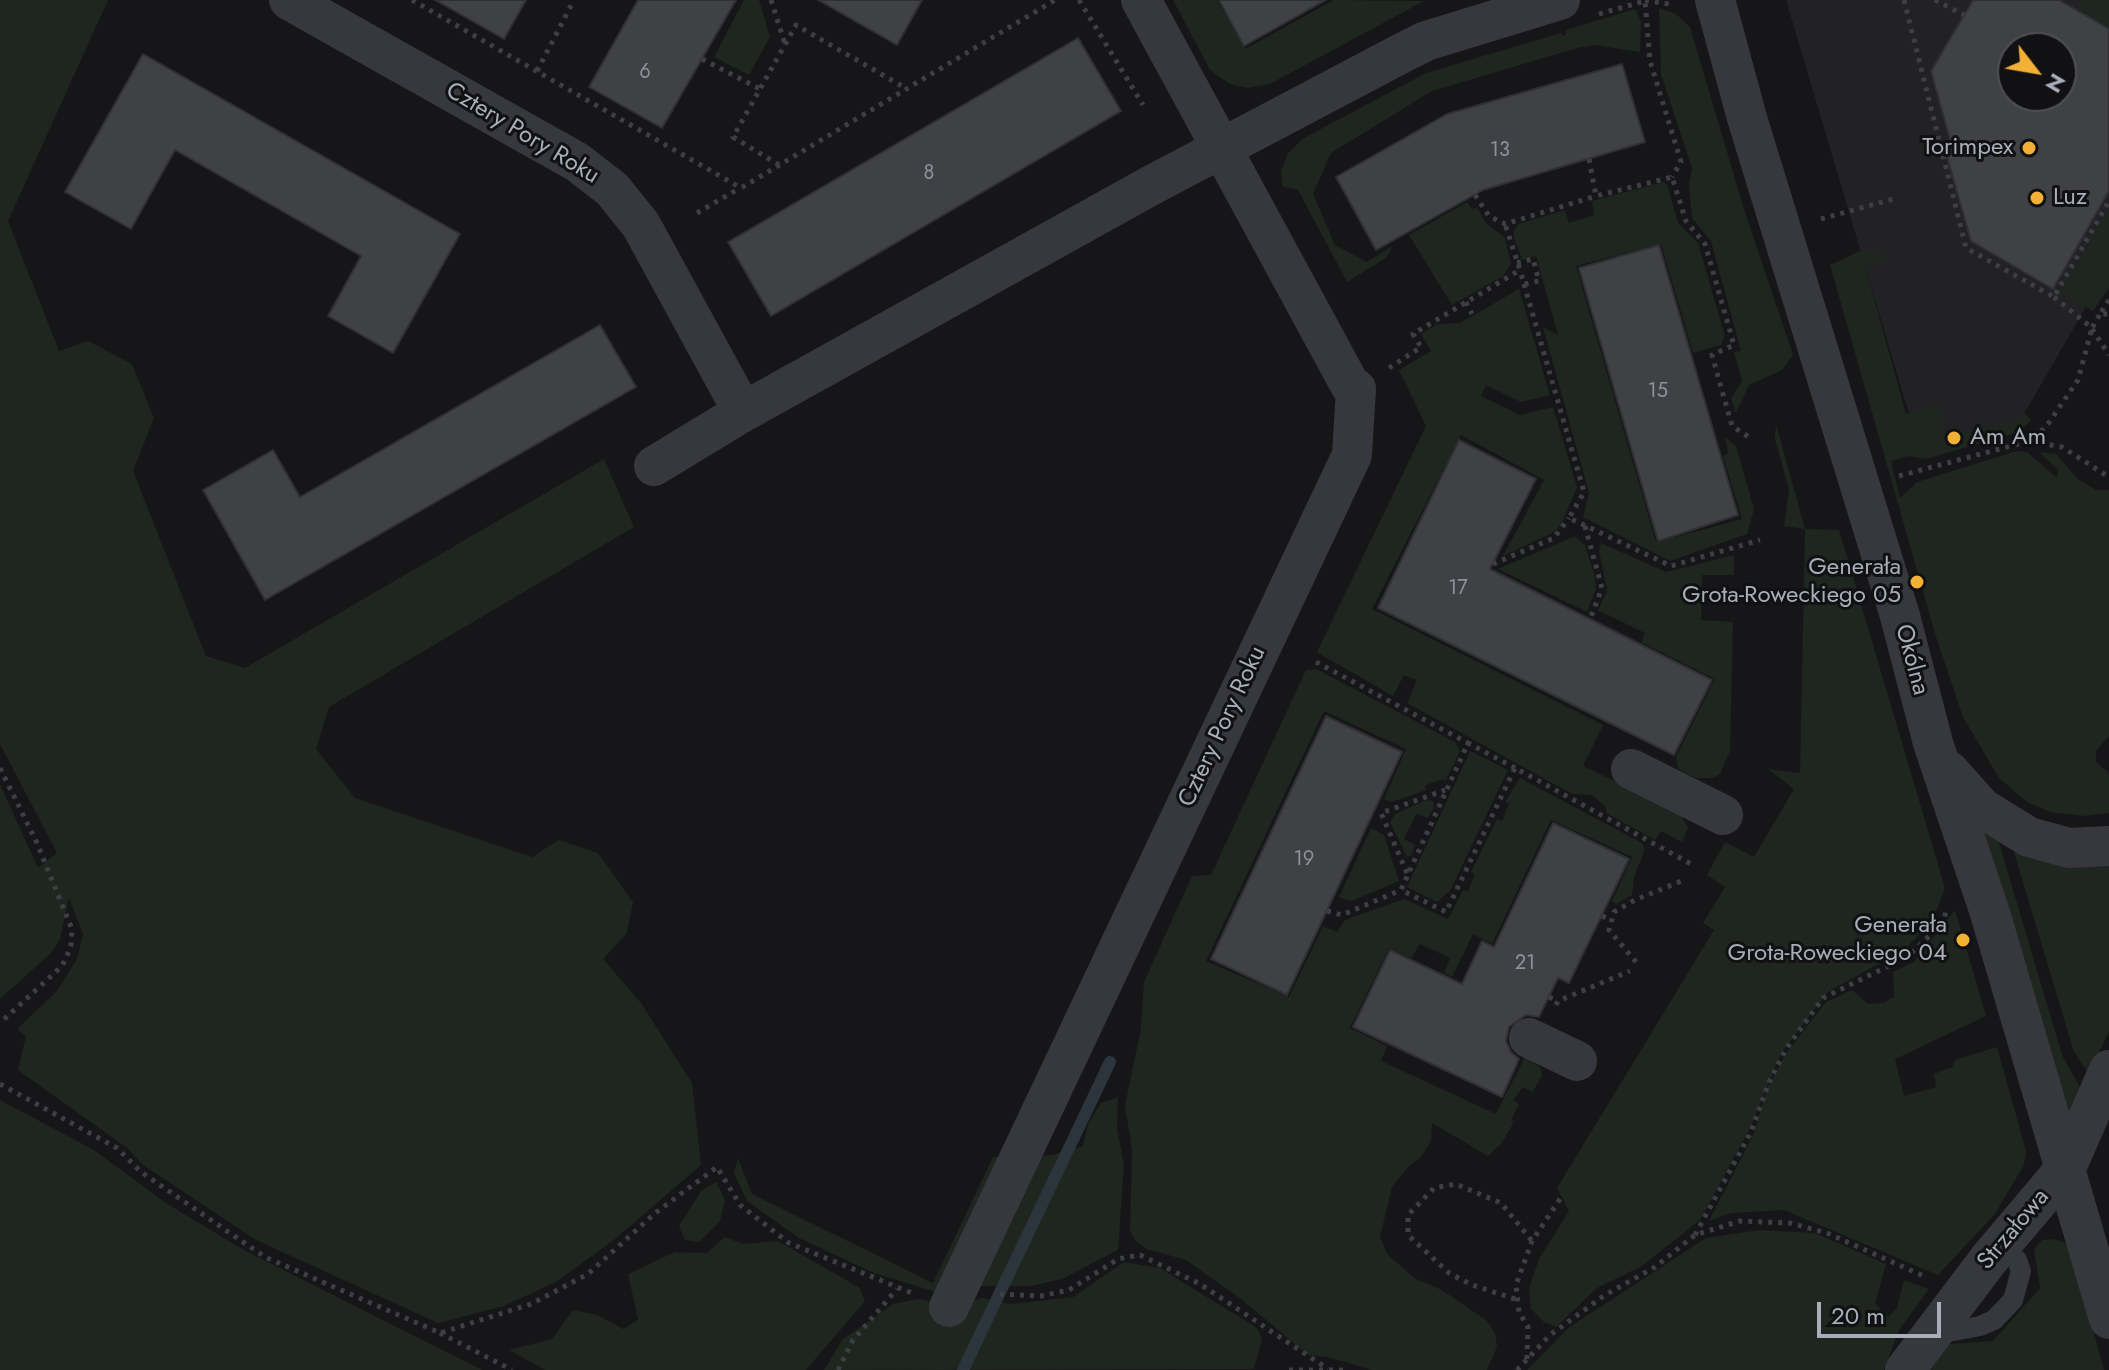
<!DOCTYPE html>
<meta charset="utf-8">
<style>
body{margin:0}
#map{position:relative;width:2109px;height:1370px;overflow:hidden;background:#161618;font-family:Jost,sans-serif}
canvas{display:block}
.north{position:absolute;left:1997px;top:32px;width:80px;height:80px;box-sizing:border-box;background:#111113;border:2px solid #4d4f55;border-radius:50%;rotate:121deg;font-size:22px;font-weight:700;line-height:32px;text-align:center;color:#a8adb8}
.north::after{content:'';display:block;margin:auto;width:28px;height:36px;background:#f2b134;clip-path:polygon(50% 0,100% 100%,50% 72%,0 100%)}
.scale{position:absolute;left:1817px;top:1302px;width:124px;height:36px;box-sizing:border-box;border:4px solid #a8adb8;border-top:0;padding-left:10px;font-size:24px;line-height:28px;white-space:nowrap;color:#a8adb8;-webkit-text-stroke:6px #111113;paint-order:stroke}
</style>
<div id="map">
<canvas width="2109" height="1370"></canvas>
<div class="north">N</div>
<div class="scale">20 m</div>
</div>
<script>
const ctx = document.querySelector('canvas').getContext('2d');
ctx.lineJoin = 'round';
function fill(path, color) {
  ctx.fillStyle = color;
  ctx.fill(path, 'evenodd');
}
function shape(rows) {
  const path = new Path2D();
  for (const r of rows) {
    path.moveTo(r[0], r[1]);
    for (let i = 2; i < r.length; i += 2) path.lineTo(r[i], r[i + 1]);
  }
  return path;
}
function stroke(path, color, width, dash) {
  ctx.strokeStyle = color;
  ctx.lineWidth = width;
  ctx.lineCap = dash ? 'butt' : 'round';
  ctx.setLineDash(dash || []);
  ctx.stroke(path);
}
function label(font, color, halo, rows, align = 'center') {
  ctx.font = font + ' Jost,sans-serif';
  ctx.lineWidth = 6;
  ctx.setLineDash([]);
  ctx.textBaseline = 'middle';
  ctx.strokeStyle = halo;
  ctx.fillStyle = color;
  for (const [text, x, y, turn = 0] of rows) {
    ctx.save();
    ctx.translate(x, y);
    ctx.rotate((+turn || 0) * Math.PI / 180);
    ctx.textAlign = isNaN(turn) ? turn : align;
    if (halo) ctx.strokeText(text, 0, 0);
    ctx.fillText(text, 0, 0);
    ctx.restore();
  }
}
const built = shape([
 [1786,0,2103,0,2109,4,2109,267,2017,426,1917,441],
 [2013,48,2061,48,2061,96,2013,96]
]);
const green = shape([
 [0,0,108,0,8,221,59,351,88,341,132,364,154,418,133,471,206,656,245,668,604,459,634,527,329,707,316,749,355,798,532,857,559,840,598,853,633,902,627,933,603,959,641,1003,692,1083,701,1165,615,1239,556,1282,504,1306,438,1323,256,1240,143,1165,127,1148,18,1070,26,1036,17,1029,57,991,77,959,83,934,69,898,60,939,52,952,0,999,0,784,38,868,57,853,0,744],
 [744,0,759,0,770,37,749,75,714,57],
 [1173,0,1217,0,1245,49,1334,0,1424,1,1270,84,1247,88,1230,84,1210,70],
 [2082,0,2109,0,2109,27,2078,8],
 [1659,8,1676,14,1690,27,1743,206,1793,355,1782,370,1749,385,1736,413,1731,398,1742,381,1734,352,1741,351,1711,241,1692,218,1689,184,1692,168,1661,74],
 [1635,9,1641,21,1640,52,1595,45,1577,48,1432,91,1331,153,1313,194,1335,245,1367,262,1393,246,1386,258,1347,282,1298,190,1282,186,1281,171,1288,153,1304,138,1426,73,1561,33,1562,36,1566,35,1566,30],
 [1663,182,1667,184,1678,223,1698,243,1725,336,1721,345,1693,353,1661,244,1576,266,1656,542,1742,519,1723,456,1728,453,1725,437,1736,446,1754,509,1747,534,1670,561,1583,517,1589,493,1543,327,1558,335,1536,256,1522,260,1513,234,1518,224,1565,210,1569,223,1594,215,1592,201],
 [1467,202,1472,209,1477,207,1485,222,1505,238,1511,264,1503,276,1452,305,1409,235],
 [2109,209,2109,288,2093,311,2060,293],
 [1865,249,1887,255,1883,261,1865,266,1906,414,1939,405,1944,436,1948,436,1950,446,1963,443,1962,433,2020,420,2024,413,2031,420,2019,432,1926,459,1909,456,1891,461,1900,498,1917,482,2017,451,2027,452,2057,478,2058,470,2039,452,2056,454,2078,479,2096,490,2109,490,2109,736,2096,751,2096,762,2109,773,2109,813,2084,816,2050,812,2027,802,1999,778,1963,717,1936,637,1830,265],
 [1519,289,1550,395,1521,402,1486,385,1481,396,1520,415,1553,407,1577,487,1561,525,1554,532,1503,556,1544,480,1461,435,1372,609,1603,725,1583,766,1679,812,1688,828,1682,842,1661,831,1655,840,1606,813,1606,807,1592,795,1572,794,1407,703,1417,680,1404,675,1393,696,1317,652,1426,426,1399,370,1431,351,1421,334,1437,324,1460,323],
 [1776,424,1805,529,1839,530,1945,888,1937,910,1919,935,1905,949,1828,992,1781,1053,1751,1126,1700,1220,1642,1266,1597,1288,1556,1327,1544,1322,1531,1309,1529,1288,1539,1259,1569,1211,1557,1188,1714,930,1703,923,1725,887,1707,875,1725,842,1754,857,1794,789,1768,769,1800,773,1805,529,1784,526,1789,490,1775,439],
 [1575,536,1585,545,1595,577,1596,589,1587,612,1498,569],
 [1601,543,1666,572,1734,555,1734,575,1702,575,1701,620,1733,622,1730,751,1720,774,1713,778,1696,778,1678,769,1676,757,1715,679,1641,642,1645,633,1598,610,1607,591,1599,551],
 [1316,669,1455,742,1460,751,1445,782,1443,779,1425,785,1426,790,1392,802,1384,799,1406,749,1324,711,1206,961,1289,997,1323,926,1337,932,1345,920,1404,899,1448,919,1463,890,1468,891,1475,874,1471,872,1497,819,1502,821,1509,804,1505,802,1520,778,1642,843,1645,849,1634,877,1632,895,1616,904,1612,901,1632,857,1551,820,1492,944,1473,934,1452,977,1444,973,1450,958,1420,944,1411,958,1389,948,1350,1028,1387,1046,1381,1061,1496,1114,1525,1057,1540,1067,1542,1075,1533,1092,1523,1087,1513,1100,1519,1104,1511,1120,1514,1122,1502,1143,1488,1156,1432,1123,1431,1141,1421,1157,1409,1166,1392,1187,1380,1237,1387,1254,1416,1279,1442,1290,1486,1320,1495,1333,1497,1347,1487,1370,1373,1370,1327,1357,1308,1355,1241,1299,1186,1260,1147,1249,1136,1242,1130,1231,1132,1150,1125,1106,1141,1028,1144,982,1192,876,1211,875,1306,670],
 [1470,751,1508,770,1450,891,1437,902,1407,887],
 [1426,800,1433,801,1434,807,1428,818,1416,814,1404,839,1415,845,1412,855,1407,857,1390,822,1395,814],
 [1371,828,1384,835,1399,881,1352,901,1347,900,1339,897],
 [1981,829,1998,839,2062,1055,2081,1089,2069,1116],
 [2013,849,2109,863,2109,1031,2089,1074,2074,1052],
 [1955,910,1986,1016,1895,1059,1904,1096,1936,1087,1934,1074,1952,1067,1955,1060,1997,1047,2026,1151,2024,1165,1995,1214,1938,1275,1784,1210,1731,1213,1709,1221,1754,1133,1767,1088,1787,1052,1826,1002,1852,990,1868,1004,1883,1003,1894,997,1893,972,1914,962],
 [1118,1097,1117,1128,1124,1165,1118,1250,1062,1279,1031,1286,970,1286,943,1294,874,1273,799,1238,747,1201,734,1173,738,1158,752,1194,933,1283,993,1157,1052,1155,1083,1146,1088,1124,1101,1103],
 [0,1100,94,1150,166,1203,244,1250,482,1370,0,1370],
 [716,1182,725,1200,720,1221,699,1242,685,1240,679,1226,701,1191],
 [1759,1230,1815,1233,1886,1264,1875,1303,1888,1317,1897,1308,1904,1280,1929,1289,1899,1330,1884,1370,1527,1370,1568,1328,1706,1238],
 [725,1237,743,1244,778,1241,860,1288,865,1301,806,1370,545,1370,509,1350,552,1339,573,1310,597,1315,623,1329,638,1320,628,1274,675,1252,707,1253],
 [2052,1239,2062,1241,2071,1249,2104,1370,1929,1370,1948,1344,1993,1341,2040,1288,2034,1249,2042,1240],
 [1124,1262,1160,1268,1257,1328,1262,1339,1254,1369,824,1370,842,1340,893,1304,918,1299,957,1306,982,1298,1010,1304,1073,1297]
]);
const stream = shape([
 [963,1370,1110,1062]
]);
const building = shape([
 [435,0,526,0,504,39,435,0],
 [638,0,736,0,662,128,589,87,638,0],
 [818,0,922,0,897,45,818,0],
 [1219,0,1326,0,1244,46,1219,0],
 [1973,0,2059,0,2109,29,2109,191,2053,289,1971,241,1946,153,1951,143,1931,71,1973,0],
 [2013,48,2061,48,2061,96,2013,96,2013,48],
 [1078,38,1121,111,771,316,728,242,1078,38],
 [143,54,460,234,393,353,328,316,361,256,175,150,131,229,65,192,143,54],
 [1622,64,1645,142,1483,190,1376,250,1336,177,1447,114,1622,64],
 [1659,245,1738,515,1658,541,1579,268,1659,245],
 [600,325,636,387,265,600,203,490,273,450,300,497,600,325],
 [1459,440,1536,479,1490,569,1712,680,1674,755,1378,608,1459,440],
 [1326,716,1402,752,1287,995,1211,959,1326,716],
 [1553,823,1629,859,1569,983,1558,978,1539,1017,1526,1015,1509,1027,1506,1041,1511,1052,1519,1059,1502,1097,1353,1027,1390,950,1462,984,1482,941,1494,947,1553,823]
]);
const path = shape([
 [412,0,741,188,1055,0],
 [771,0,785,44],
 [1079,0,1143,105],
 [1645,0,1674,5],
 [1904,0,1966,248,2054,297,2109,201],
 [1935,0,1964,15],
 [1599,14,1645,1,1650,61,1681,162,1672,177],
 [702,59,760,89],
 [537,71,574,0],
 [1589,159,1596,196,1672,177,1686,221,1705,244,1734,345,1712,355,1732,426,1752,439],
 [779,165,733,137,796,25,907,89],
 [1475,195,1489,216,1505,224,1596,196],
 [697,213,740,188],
 [1821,219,1897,198],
 [1517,263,1533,259,1539,281,1524,284,1520,270],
 [1524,284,1584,492,1569,518,1671,566,1760,540],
 [2054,297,2092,328,2100,314],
 [2109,300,2100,314,2109,314],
 [1466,302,1472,314],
 [2092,329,2109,355],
 [1389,368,1421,347,1413,334,1520,270,1505,224],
 [2030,441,2062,447,2109,477],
 [1899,476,2029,441,2046,427,2078,380,2092,328],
 [1585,526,1602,588,1590,619],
 [1493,564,1554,538,1569,518],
 [1316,662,1468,743],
 [0,768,36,841,72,929,71,947,62,966,0,1023],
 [1515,768,1468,743,1401,890,1446,912,1515,768,1693,865],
 [1407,873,1381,813,1445,790],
 [1327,911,1342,915,1401,890],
 [1602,916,1611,920],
 [1636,962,1609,930,1614,912,1635,900,1684,880],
 [1549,997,1558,1001],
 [1556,1005,1558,1001,1630,971],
 [0,1084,117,1148,141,1172,265,1257,440,1333,531,1304,588,1274,654,1214,717,1167,740,1205,789,1243,912,1293],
 [1695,1235,1751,1132,1769,1082,1786,1049,1823,998,1907,957,1942,924,1946,912],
 [1000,1294,1041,1296,1069,1290,1118,1259,1140,1255,1200,1284,1328,1369],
 [1515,1299,1472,1285,1449,1273,1408,1235,1408,1215,1434,1188,1456,1184,1501,1203,1532,1241],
 [440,1333,512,1370],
 [1527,1359,1528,1327,1519,1312,1516,1285,1532,1241,1562,1196],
 [838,1370,853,1340,897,1289],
 [1289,1370,1344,1370],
 [1517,1370,1550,1335,1605,1295,1655,1267,1695,1235,1740,1221,1790,1223,1827,1233,1926,1277]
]);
const lane = shape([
 [1938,1328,1954,1331,1980,1326,1994,1320,2013,1300,2021,1271,2017,1260,2000,1246]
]);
const street = shape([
 [289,0,577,162,612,189,641,225,743,412],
 [1715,0,1747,118,1900,616,1933,743,1990,913,2109,1319],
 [654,466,743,412,1150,186,1402,53,1426,41,1560,0],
 [1631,769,1723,815],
 [1949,771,1982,808,2029,837,2069,848,2109,846],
 [1529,1038,1577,1061],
 [949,1307,1352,455,1356,389,1350,385,1141,0],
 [1905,1370,1989,1259,2066,1168,2109,1070]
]);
const markers = [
 [2029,148,8,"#f2b134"],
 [2037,198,8,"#f2b134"],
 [1954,438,8,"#f2b134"],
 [1917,582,8,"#f2b134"],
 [1963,940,8,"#f2b134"]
];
const numberNames = [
 ["6",645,73],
 ["13",1500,151],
 ["8",929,174],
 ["15",1658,392],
 ["17",1458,589],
 ["19",1304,860],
 ["21",1525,964]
];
const streetNames = [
 ["Cztery Pory Roku",522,134,31],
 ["Okólna",1911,660,75],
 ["Cztery Pory Roku",1223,727,-65],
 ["Strzałowa",2014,1230,-50]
];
const poiNames = [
 ["Torimpex",2013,148],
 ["Luz",2053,198,"left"],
 ["Am Am",1970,438,"left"],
 ["Generała",1901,568],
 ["Grota-Roweckiego 05",1901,596],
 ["Generała",1947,926],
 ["Grota-Roweckiego 04",1947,954]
];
fill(built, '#222225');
fill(green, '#1e261f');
stroke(stream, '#2c353c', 12);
fill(building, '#404145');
stroke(building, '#303034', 2);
stroke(path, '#3d3f44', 5, [4, 6]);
stroke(lane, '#37383d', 20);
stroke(street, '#37383d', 40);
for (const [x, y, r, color] of markers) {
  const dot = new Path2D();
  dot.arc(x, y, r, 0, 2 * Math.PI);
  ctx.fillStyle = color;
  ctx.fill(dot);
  stroke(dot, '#111113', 3);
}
label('20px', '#8e929b', null, numberNames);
label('24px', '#a8adb8', '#111113', streetNames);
label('24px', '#a8adb8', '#111113', poiNames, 'right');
</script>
